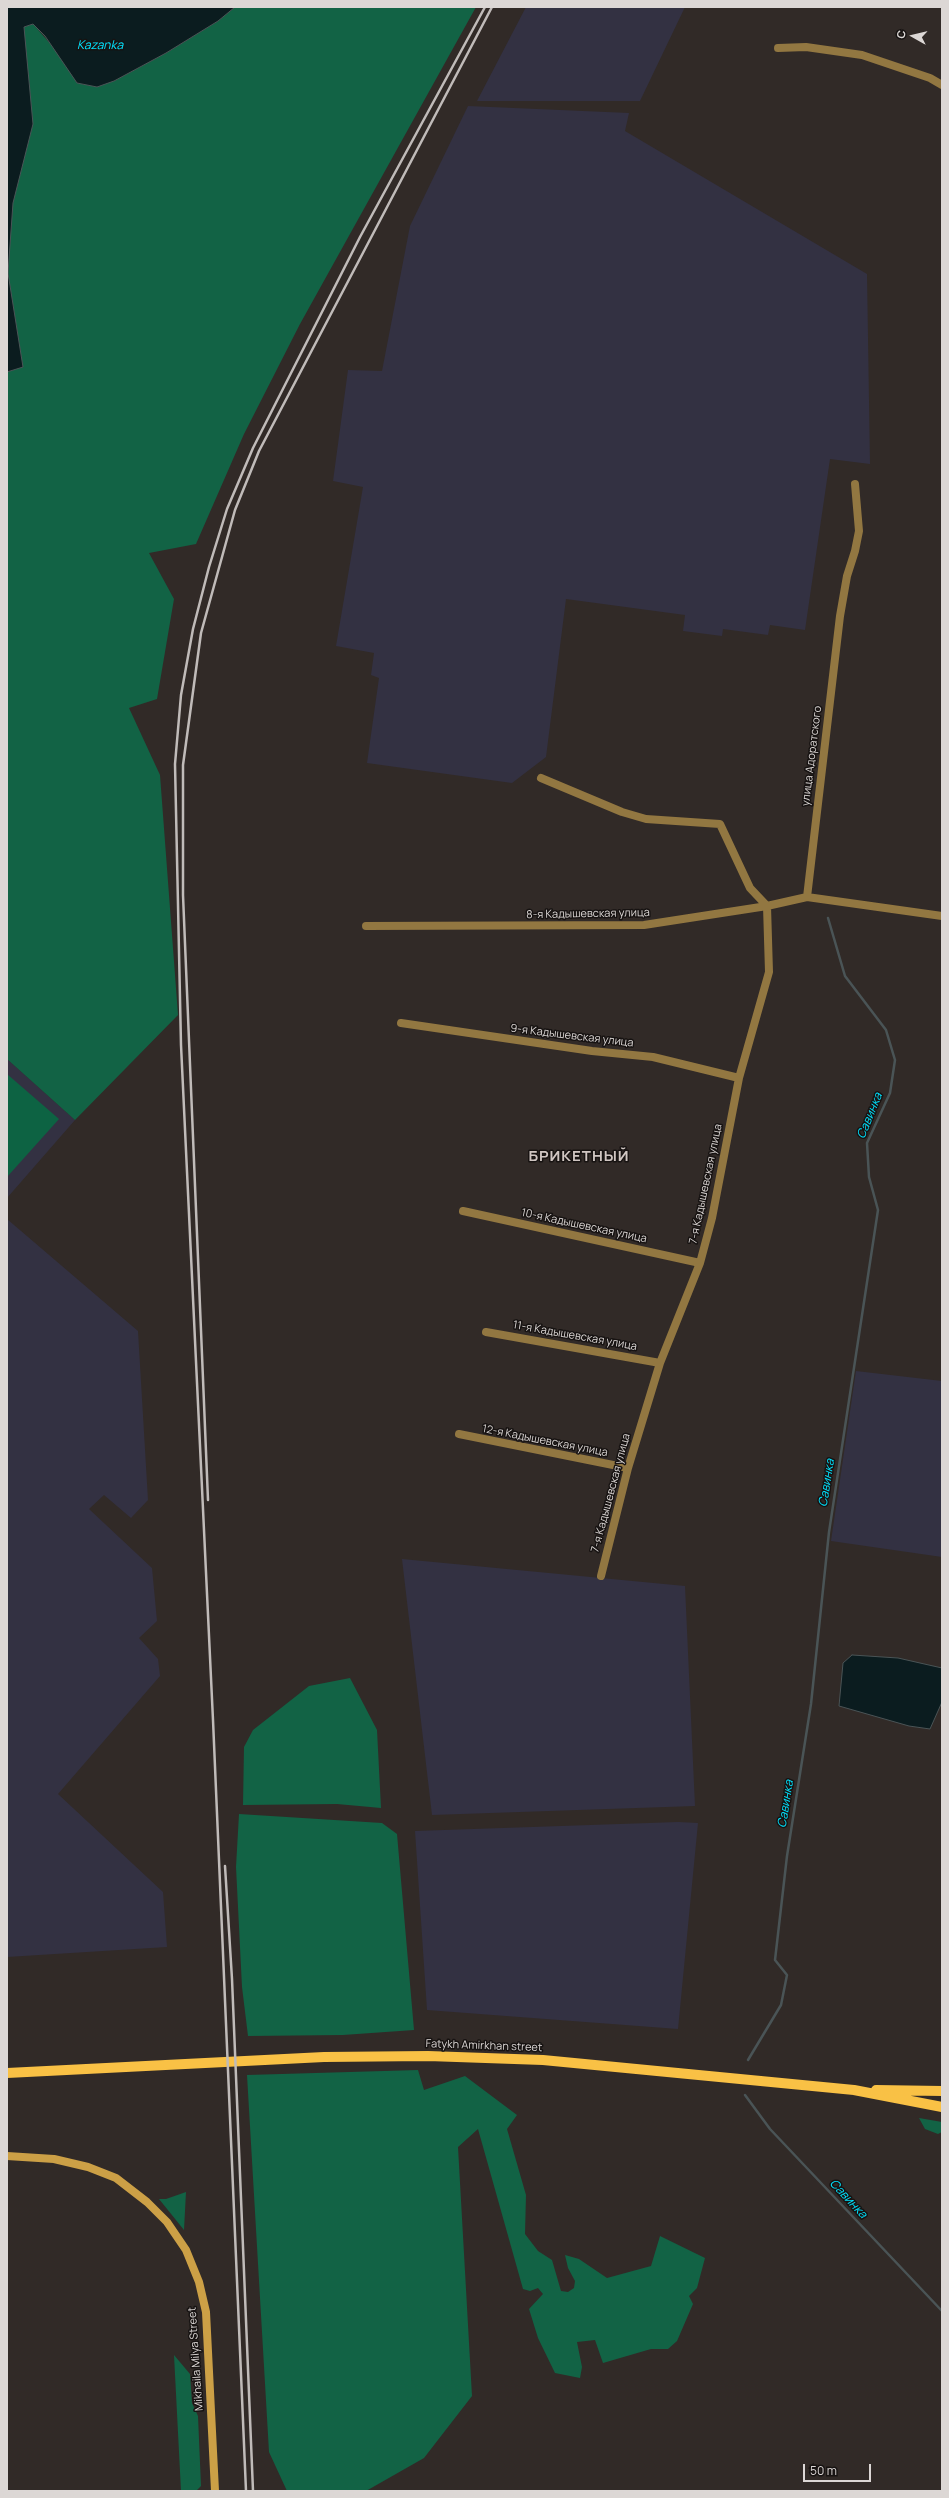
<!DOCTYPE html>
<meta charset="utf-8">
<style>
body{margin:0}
#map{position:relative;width:949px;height:2498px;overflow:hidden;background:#312a27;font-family:Manrope,sans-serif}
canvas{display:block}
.frame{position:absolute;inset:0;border:8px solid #dcd7d5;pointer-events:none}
.north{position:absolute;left:893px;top:16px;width:40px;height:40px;-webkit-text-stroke:3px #171312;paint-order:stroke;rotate:278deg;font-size:11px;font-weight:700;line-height:16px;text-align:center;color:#dcd7d5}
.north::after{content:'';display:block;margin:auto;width:14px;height:18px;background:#dcd7d5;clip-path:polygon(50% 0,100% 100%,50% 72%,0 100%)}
.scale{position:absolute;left:803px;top:2464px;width:68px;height:18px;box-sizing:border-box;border:2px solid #dcd7d5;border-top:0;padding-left:5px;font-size:12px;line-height:14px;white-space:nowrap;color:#dcd7d5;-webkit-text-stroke:3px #171312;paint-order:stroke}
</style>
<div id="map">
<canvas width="949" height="2498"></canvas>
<div class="frame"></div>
<div class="north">С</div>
<div class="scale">50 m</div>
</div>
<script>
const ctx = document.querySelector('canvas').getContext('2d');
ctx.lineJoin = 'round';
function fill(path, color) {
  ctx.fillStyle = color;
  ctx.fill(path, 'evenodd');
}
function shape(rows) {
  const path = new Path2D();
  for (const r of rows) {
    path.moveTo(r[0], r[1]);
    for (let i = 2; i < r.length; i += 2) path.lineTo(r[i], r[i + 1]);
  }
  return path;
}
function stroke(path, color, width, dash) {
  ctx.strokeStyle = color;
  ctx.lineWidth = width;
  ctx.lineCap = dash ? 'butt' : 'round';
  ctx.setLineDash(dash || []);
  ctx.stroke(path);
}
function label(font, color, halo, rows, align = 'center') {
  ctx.font = font + ' Manrope,sans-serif';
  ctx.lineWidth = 3;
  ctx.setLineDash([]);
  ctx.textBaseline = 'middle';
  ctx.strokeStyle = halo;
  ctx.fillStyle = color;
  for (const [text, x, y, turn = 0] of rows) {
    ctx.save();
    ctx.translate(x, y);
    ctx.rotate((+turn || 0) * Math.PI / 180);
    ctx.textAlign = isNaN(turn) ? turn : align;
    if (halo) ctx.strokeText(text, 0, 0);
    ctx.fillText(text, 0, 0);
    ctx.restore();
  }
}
const industrial = shape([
 [526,7,685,7,640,101,477,101],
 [468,106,629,113,625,131,867,274,870,464,830,459,805,630,770,625,768,635,723,629,722,636,683,631,685,615,566,599,546,757,512,783,367,763,379,678,371,675,374,653,336,646,363,487,333,481,348,370,382,371,410,226],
 [7,1059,75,1120,7,1198],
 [7,1219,138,1331,148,1500,131,1518,104,1495,89,1509,152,1568,157,1621,139,1638,158,1659,160,1676,58,1794,163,1892,167,1947,7,1957],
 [856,1371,942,1381,942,1557,831,1541],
 [402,1559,685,1586,695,1806,432,1815],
 [678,1822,698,1823,678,2029,427,2010,415,1831]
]);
const green = shape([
 [235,7,476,7,300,324,244,434,196,544,149,553,174,599,157,699,129,708,160,775,178,1015,75,1120,7,1059,7,58,24,27,33,24,60,55,114,81,166,53,218,21],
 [350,1678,377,1730,381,1808,337,1804,243,1805,244,1747,253,1730,309,1686],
 [239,1814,382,1823,397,1834,414,2030,343,2035,248,2036,242,1987,236,1867],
 [418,2070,424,2090,465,2076,517,2115,507,2129,526,2195,525,2234,538,2251,552,2260,561,2291,568,2292,574,2288,575,2281,568,2268,565,2255,579,2259,607,2278,651,2266,660,2236,705,2258,697,2288,689,2296,693,2304,677,2341,668,2349,651,2349,603,2363,595,2340,577,2342,582,2367,580,2378,555,2373,538,2338,529,2309,543,2294,538,2288,530,2291,523,2289,478,2129,458,2147,472,2396,424,2458,366,2491,287,2491,269,2452,247,2075],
 [919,2118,942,2122,942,2132,938,2134,925,2129],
 [186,2192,184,2230,159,2199,166,2199],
 [174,2355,190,2374,192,2403,198,2416,201,2486,196,2491,181,2491]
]);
const forest = shape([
 [7,1074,59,1119,7,1177]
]);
const water = shape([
 [7,7,235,7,218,21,166,53,114,81,97,87,77,83,45,36,33,24,24,27,33,124,13,203,8,273,23,367,7,372,7,7],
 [852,1655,898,1658,942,1668,942,1702,930,1729,909,1726,839,1706,843,1663,852,1655]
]);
const stream = shape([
 [748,2060,781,2005,787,1975,775,1960,787,1856,811,1704,829,1532,878,1210,869,1177,867,1143,890,1093,895,1060,886,1030,845,976,828,918],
 [745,2095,770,2129,942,2311]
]);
const street = shape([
 [778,48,806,47,862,55,930,78,942,85],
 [541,778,622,812,646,819,720,824,750,888,767,906,769,972,739,1078,712,1218,700,1263,660,1363,628,1468,601,1576],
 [807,897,840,616,847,576,855,551,859,531,855,484],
 [366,926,644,925,767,906,807,897,942,916],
 [401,1023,592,1051,653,1057,739,1078],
 [463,1211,700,1263],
 [486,1332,660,1363],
 [459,1434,628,1468]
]);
const secondary = shape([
 [7,2156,54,2159,88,2167,116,2178,147,2202,167,2222,186,2250,199,2282,206,2312,215,2491]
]);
const primary = shape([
 [7,2073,324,2057,428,2056,543,2060,854,2090,942,2107],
 [876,2090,942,2091]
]);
const rail = shape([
 [208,1500,183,895,183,765,201,633,235,510,259,451,492,7],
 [225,1866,232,1979,253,2491],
 [246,2491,213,1720,181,1045,175,764,181,695,193,629,209,567,227,509,253,448,360,237,485,7]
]);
const streetNames = [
 ["улица Адоратского",812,756,-83],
 ["8-я Кадышевская улица",588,914,-1],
 ["9-я Кадышевская улица",572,1036,7],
 ["7-я Кадышевская улица",706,1184,-78],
 ["10-я Кадышевская улица",584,1226,12],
 ["11-я Кадышевская улица",575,1336,10],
 ["12-я Кадышевская улица",545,1441,11],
 ["7-я Кадышевская улица",611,1493,-75],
 ["Fatykh Amirkhan street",484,2046,2],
 ["Mikhaila Milya Street",196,2359,-94]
];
const waterNames = [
 ["Kazanka",100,46],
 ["Савинка",870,1116,-68],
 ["Савинка",827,1483,-81],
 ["Савинка",786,1804,-81],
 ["Савинка",848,2199,47]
];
const districtNames = [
 ["БРИКЕТНЫЙ",579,1157]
];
fill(industrial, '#333142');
fill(green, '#126345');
fill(forest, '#0d6343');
fill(water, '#0b1c1f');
stroke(water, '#4a5456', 1);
stroke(stream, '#4a5456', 2.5);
stroke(street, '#927741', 8);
stroke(secondary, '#cca046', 8);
stroke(primary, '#f9c145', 10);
stroke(rail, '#c0bbb9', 2.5);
label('11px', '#dcd7d5', '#171312', streetNames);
label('italic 12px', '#00e3ff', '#171312', waterNames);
ctx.letterSpacing = '1px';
label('bold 15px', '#d0c6c2', '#171312', districtNames);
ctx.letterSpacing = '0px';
</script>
